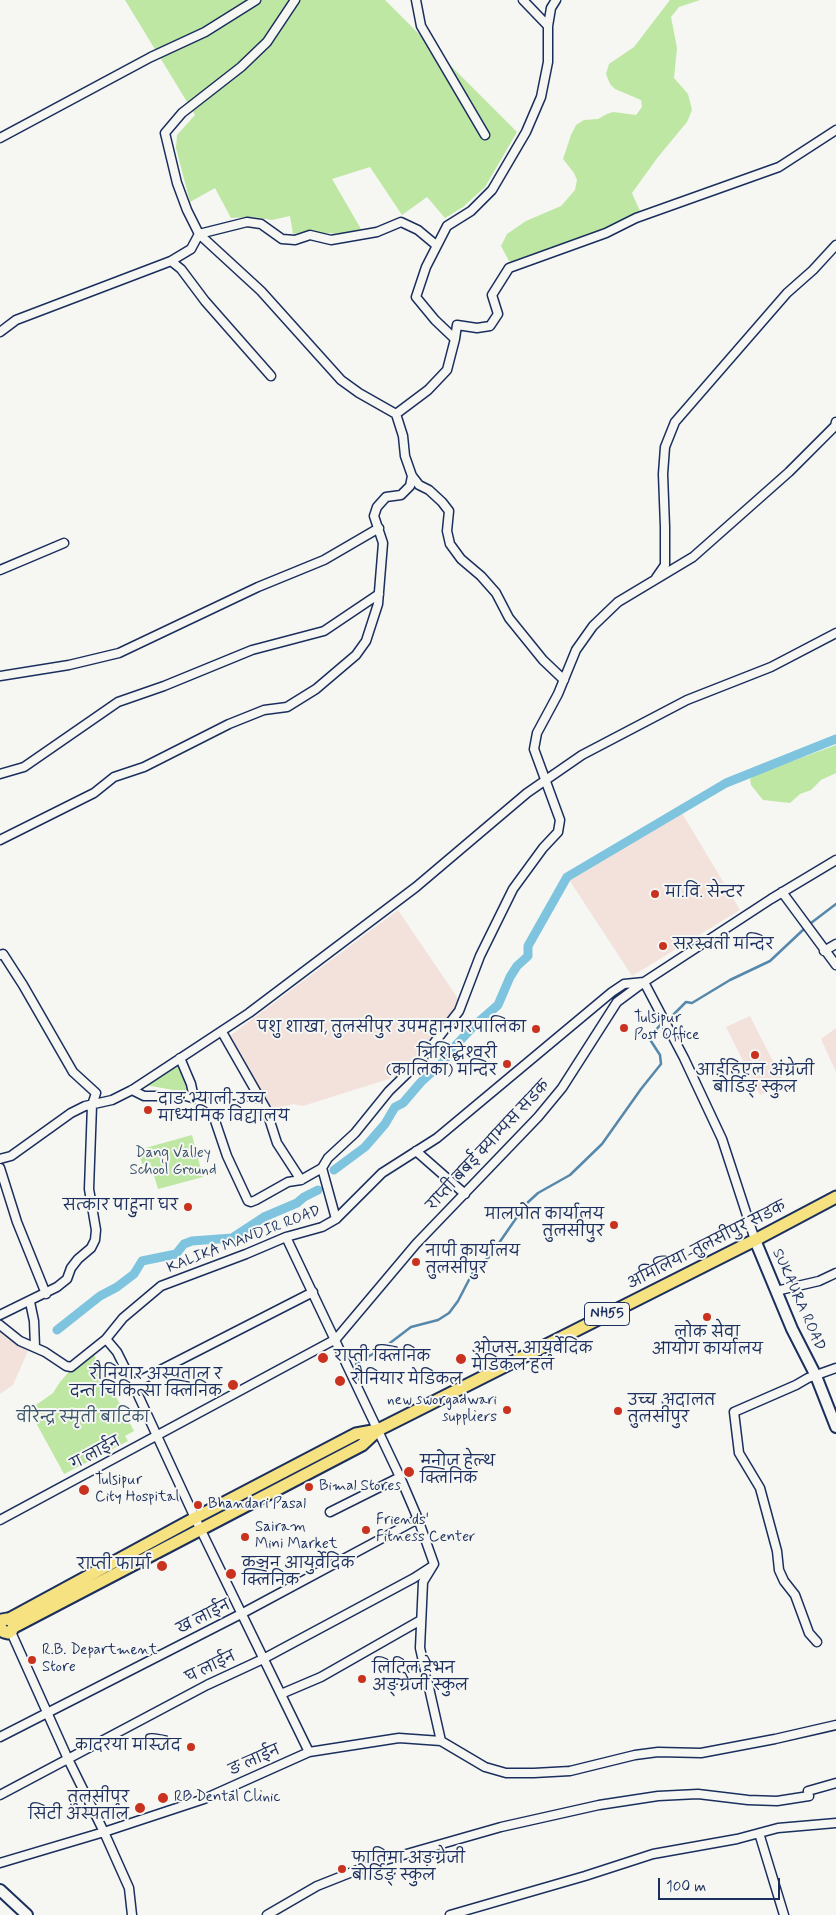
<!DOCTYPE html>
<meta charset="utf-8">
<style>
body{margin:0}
#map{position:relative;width:836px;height:1915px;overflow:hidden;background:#f6f6f2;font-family:Mynerve,sans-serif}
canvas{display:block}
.scale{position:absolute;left:658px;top:1878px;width:122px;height:22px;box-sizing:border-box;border:2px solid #1b2f5e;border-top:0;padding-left:6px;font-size:15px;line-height:18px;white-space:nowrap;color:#1b2f5e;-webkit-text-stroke:4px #f6f6f2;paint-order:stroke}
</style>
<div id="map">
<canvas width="836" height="1915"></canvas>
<div class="scale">100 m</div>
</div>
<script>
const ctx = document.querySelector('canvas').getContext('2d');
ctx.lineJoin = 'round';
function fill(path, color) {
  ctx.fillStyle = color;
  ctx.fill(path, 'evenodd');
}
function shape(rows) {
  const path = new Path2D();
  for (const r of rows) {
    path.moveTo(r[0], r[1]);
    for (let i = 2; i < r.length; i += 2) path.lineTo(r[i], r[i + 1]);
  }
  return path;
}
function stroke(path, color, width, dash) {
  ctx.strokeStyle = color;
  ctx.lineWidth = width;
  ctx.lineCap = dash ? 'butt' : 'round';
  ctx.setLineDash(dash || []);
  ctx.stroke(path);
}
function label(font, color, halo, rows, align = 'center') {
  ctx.font = font + ' Mynerve,"Playpen Sans Deva",sans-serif';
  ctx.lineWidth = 4;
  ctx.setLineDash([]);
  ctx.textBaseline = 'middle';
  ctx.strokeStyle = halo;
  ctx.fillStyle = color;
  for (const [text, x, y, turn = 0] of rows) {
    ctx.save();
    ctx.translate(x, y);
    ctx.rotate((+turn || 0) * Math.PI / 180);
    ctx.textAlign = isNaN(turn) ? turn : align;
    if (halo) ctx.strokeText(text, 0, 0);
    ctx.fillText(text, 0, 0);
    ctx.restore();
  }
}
const built = shape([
 [682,813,740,910,632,976,568,878],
 [398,910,461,1003,424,1055,397,1080,395,1077,303,1106,294,1104,269,1109,227,1038],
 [750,1016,784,1083,760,1095,726,1027],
 [836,1028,836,1072,821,1039],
 [0,1330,28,1351,13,1385,0,1394]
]);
const green = shape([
 [125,0,385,0,517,132,485,187,463,207,445,218,427,197,402,215,370,167,332,179,361,229,345,234,303,232,293,234,290,216,272,220,253,217,231,218,215,188,190,202,176,148,177,135,195,115],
 [670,0,700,0,679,7,671,17,677,48,674,78,688,94,692,110,687,122,658,157,632,193,643,218,525,266,509,261,501,246,507,234,526,221,561,206,575,190,577,180,574,173,563,159,571,135,576,125,584,120,598,119,607,114,613,112,636,115,642,107,641,100,615,89,610,84,606,74,609,64,634,47],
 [836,745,836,773,821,780,811,790,800,794,790,803,763,800,751,785,750,779,755,775],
 [179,1064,191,1093,145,1085],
 [192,1135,203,1177,158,1189,150,1162,142,1164,138,1150],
 [93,1353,134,1431,125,1436,128,1441,64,1474,29,1410,53,1393,60,1382,73,1367]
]);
const stream = shape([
 [811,923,836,904],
 [671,1017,686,1002,692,1003,730,980,770,961,804,929],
 [356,1364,386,1346,411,1327,438,1320,449,1313,458,1301,473,1272,490,1256,526,1204,538,1193,570,1175,602,1144,641,1089,661,1064,660,1055,649,1038,661,1024]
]);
const canal = shape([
 [334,1170,365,1147,385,1124,395,1107,403,1103,421,1082,443,1062,455,1046,474,1026,498,1005,510,977,517,966,528,956,528,946,567,877,726,783,836,739],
 [57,1330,100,1296,117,1287,134,1274,142,1261,176,1254,184,1244,192,1241,232,1238,264,1217,297,1203,304,1197,318,1190]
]);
const street = shape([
 [295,0,267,42,241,67,182,113,165,133,177,183,187,210,199,234,261,291,341,380,359,393,396,414,403,436,405,456,412,476,419,485,429,490,442,502,449,511,447,531,450,544,461,559,481,576,496,593,509,618,543,660,564,680],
 [416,0,421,26,485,135],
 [523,0,548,26],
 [0,138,151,57,205,32,256,0],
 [171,261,181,269,205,301,271,376],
 [0,332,16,320,171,261,191,249,199,234,247,222,261,224,282,239,295,240,310,235,331,240,377,232,401,222,418,230,436,245],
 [455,339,457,325,477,328,490,326,498,314,492,295,509,268,606,233,636,218,779,167,836,130],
 [396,414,428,390,447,370,455,339,435,320,416,297,426,267,447,226,471,211,492,190,526,132,541,97,548,62,548,26,551,8,556,0],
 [0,570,64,543],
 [656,578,665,565,665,527,663,474,665,447,675,422,787,293,813,270,836,245],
 [0,676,69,665,119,653,258,587,324,560,379,528],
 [0,774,24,767,118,702,164,686,252,650,324,631,379,594],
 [0,840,94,793,114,777,144,767,229,724,264,710,287,707,316,689,356,655,366,641,378,604,383,543,374,516,377,507,386,497,401,495,410,486,412,476],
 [782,892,836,965],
 [824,951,836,944],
 [0,955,3,954,23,985,73,1072,96,1093,92,1105,89,1189,96,1230,95,1240,91,1248,78,1259,71,1268,67,1279,57,1287,0,1315],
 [222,1032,266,1109,277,1143,301,1180,322,1168],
 [180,1058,191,1084,194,1098],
 [132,1090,144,1096,186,1096,209,1103,241,1105,266,1109],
 [209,1103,227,1156,248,1201,251,1202,256,1200,288,1182,301,1180],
 [416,1151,465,1194],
 [0,1159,11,1156,71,1113,85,1106,112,1100,132,1090,249,1013,416,887,527,793,582,755,687,700,771,667,836,633],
 [0,1168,17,1222,46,1294],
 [336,1219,322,1168,328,1158,355,1133,389,1091,420,1061,459,1011,480,956,513,889,543,848,558,832,560,820,534,749,537,733,558,694,576,650,593,626,618,602,693,557,789,472,835,426,836,422],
 [286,1237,400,1477,418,1519,434,1564,423,1582,420,1648,441,1741,485,1767,506,1773,534,1773,570,1771,635,1755,658,1752,701,1753,775,1739,836,1725],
 [776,1291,819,1281,836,1273],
 [30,1302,34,1321,35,1347],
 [0,1325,20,1341,45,1352,66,1366,71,1367,106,1339,123,1318,161,1286,246,1254,286,1237,322,1227,336,1219,382,1173,437,1138,612,992,624,984,644,982,684,1058,722,1139,755,1240],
 [106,1339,117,1352,133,1384,195,1518,309,1752],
 [133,1384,313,1292],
 [330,1512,400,1477],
 [0,1520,336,1339,416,1244,538,1117,562,1088,617,1002,644,982,771,899,836,860],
 [11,1632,68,1759,104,1832,129,1888,132,1915],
 [817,1642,809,1633,795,1595,784,1581,779,1570,777,1551,760,1488,739,1453,734,1412,796,1385,808,1378,836,1368],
 [281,1694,321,1677,421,1620],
 [0,1737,241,1614,418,1519],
 [0,1795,207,1685,263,1659,414,1578,431,1567],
 [759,1833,784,1915],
 [0,1863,104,1832,204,1799,309,1752,399,1738,441,1741],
 [267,1915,317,1886,375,1863,501,1827,599,1805,658,1796,698,1794,748,1800,777,1801,809,1796,808,1791,836,1783],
 [450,1915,585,1876,653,1854,737,1839,778,1828,836,1823]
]);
const secondary = shape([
 [755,1240,792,1329,816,1376,836,1427],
 [0,1890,27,1915]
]);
const primary = shape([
 [9,1619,195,1518,356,1434,378,1430,755,1240,836,1197],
 [0,1624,2,1620,7,1619,12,1621,14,1625,12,1630,8,1633,4,1632,0,1627],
 [14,1627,362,1445,378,1430]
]);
const markers = [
 [655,894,5,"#c8321e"],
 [663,946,5,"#c8321e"],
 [624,1028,5,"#c8321e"],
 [536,1029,5,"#c8321e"],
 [755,1055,5,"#c8321e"],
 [507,1064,5,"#c8321e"],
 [148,1110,5,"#c8321e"],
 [188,1207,5,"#c8321e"],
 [614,1225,5,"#c8321e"],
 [416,1262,5,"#c8321e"],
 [707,1317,5,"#c8321e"],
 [323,1358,6,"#c8321e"],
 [461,1359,6,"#c8321e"],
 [340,1381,6,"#c8321e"],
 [233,1385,6,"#c8321e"],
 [507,1410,5,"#c8321e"],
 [618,1411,5,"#c8321e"],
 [409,1472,6,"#c8321e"],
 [309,1487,5,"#c8321e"],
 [84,1490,6,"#c8321e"],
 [198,1505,5,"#c8321e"],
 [366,1530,5,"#c8321e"],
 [245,1537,5,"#c8321e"],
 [162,1566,6,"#c8321e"],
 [231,1574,6,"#c8321e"],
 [32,1660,5,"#c8321e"],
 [362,1679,5,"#c8321e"],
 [191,1747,5,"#c8321e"],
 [163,1798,6,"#c8321e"],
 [140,1808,6,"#c8321e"],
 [342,1869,5,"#c8321e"]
];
const shields = [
 [607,1314,45]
];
const shieldNames = [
 ["NH55",607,1314]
];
const poiNames = [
 ["मा.वि. सेन्टर",665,894],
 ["सरस्वती मन्दिर",673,946],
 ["Tulsipur",634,1019],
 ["Post Office",634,1036],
 ["पशु शाखा, तुलसीपुर उपमहानगरपालिका",526,1029,"right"],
 ["त्रिशिद्धेश्वरी",497,1055,"right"],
 ["(कालिका) मन्दिर",497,1072,"right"],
 ["आईडिएल अंग्रेजी",755,1072,"center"],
 ["बोर्डिङ् स्कुल",755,1089,"center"],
 ["दाङ भ्याली उच्च",158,1101],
 ["माध्यमिक विद्यालय",158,1118],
 ["सत्कार पाहुना घर",178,1207,"right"],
 ["मालपोत कार्यालय",604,1216,"right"],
 ["तुलसीपुर",604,1233,"right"],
 ["नापी कार्यालय",426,1253],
 ["तुलसीपुर",426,1270],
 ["लोक सेवा",707,1334,"center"],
 ["आयोग कार्यालय",707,1351,"center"],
 ["ओजस आयुर्वेदिक",472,1350],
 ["मेडिकल हल",472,1367],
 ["राप्ती क्लिनिक",334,1358],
 ["रौनियार अस्पताल र",222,1376,"right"],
 ["दन्त चिकित्सा क्लिनिक",222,1393,"right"],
 ["रौनियार मेडिकल",351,1381],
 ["new sworgadwari",497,1401,"right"],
 ["suppliers",497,1418,"right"],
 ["उच्च अदालत",628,1402],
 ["तुलसीपुर",628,1419],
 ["मनोज हेल्थ",420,1463],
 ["क्लिनिक",420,1480],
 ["Tulsipur",95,1481],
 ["City Hospital",95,1498],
 ["Bimal Stores",319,1487],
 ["Bhandari Pasal",208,1505],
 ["Friends'",376,1521],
 ["Fitness Center",376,1538],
 ["Sairam",255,1528],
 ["Mini Market",255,1545],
 ["कञ्चन आयुर्वेदिक",242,1565],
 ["क्लिनिक",242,1582],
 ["राप्ती फार्मा",151,1566,"right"],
 ["R.B. Department",42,1651],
 ["Store",42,1668],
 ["लिटिल हेभन",372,1670],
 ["अङ्‍ग्रेजी स्कुल",372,1687],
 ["कादरया मस्जिद",181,1747,"right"],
 ["RB Dental Clinic",174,1798],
 ["तुलसीपुर",129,1799,"right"],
 ["सिटी अस्पताल",129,1816,"right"],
 ["फातिमा अङ्‍ग्रेजी",352,1860],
 ["बोर्डिङ् स्कुल",352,1877]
];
const streetNames = [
 ["राप्ती बबई क्याम्पस सडक",489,1146,-47],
 ["KALIKA MANDIR ROAD",244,1240,-21],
 ["अमिलिया-तुलसीपुर सडक",707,1246,-27],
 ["SUKAURA ROAD",798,1300,66],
 ["ग लाईन",96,1454,-28],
 ["ख लाईन",204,1618,-27],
 ["घ लाईन",211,1668,-26],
 ["ङ लाईन",255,1761,-24]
];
const parkNames = [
 ["Dang Valley",173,1154],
 ["School Ground",173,1171],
 ["वीरेन्द्र स्मृती बाटिका",83,1419]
];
fill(built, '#f3e2dc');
fill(green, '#bde7a3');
stroke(stream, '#5688ab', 2.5);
stroke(canal, '#7ec4df', 9);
stroke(street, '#1b2f5e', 11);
stroke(secondary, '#1b2f5e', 14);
stroke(primary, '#1b2f5e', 15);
stroke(street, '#f6f6f2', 8);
stroke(secondary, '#f6f6f2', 10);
stroke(primary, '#f6e281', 11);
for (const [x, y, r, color] of markers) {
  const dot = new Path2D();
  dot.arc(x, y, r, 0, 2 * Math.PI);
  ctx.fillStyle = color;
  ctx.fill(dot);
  stroke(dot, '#f6f6f2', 2);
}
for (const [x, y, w] of shields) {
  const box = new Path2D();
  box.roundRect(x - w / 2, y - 11.5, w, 23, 4);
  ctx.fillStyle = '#f6f6f2';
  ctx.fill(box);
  stroke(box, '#1b2f5e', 1);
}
label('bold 14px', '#1b2f5e', null, shieldNames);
label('15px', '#1b2f5e', '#f6f6f2', poiNames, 'left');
label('15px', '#1b2f5e', '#f6f6f2', streetNames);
label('15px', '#3b546c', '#f6f6f2', parkNames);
</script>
